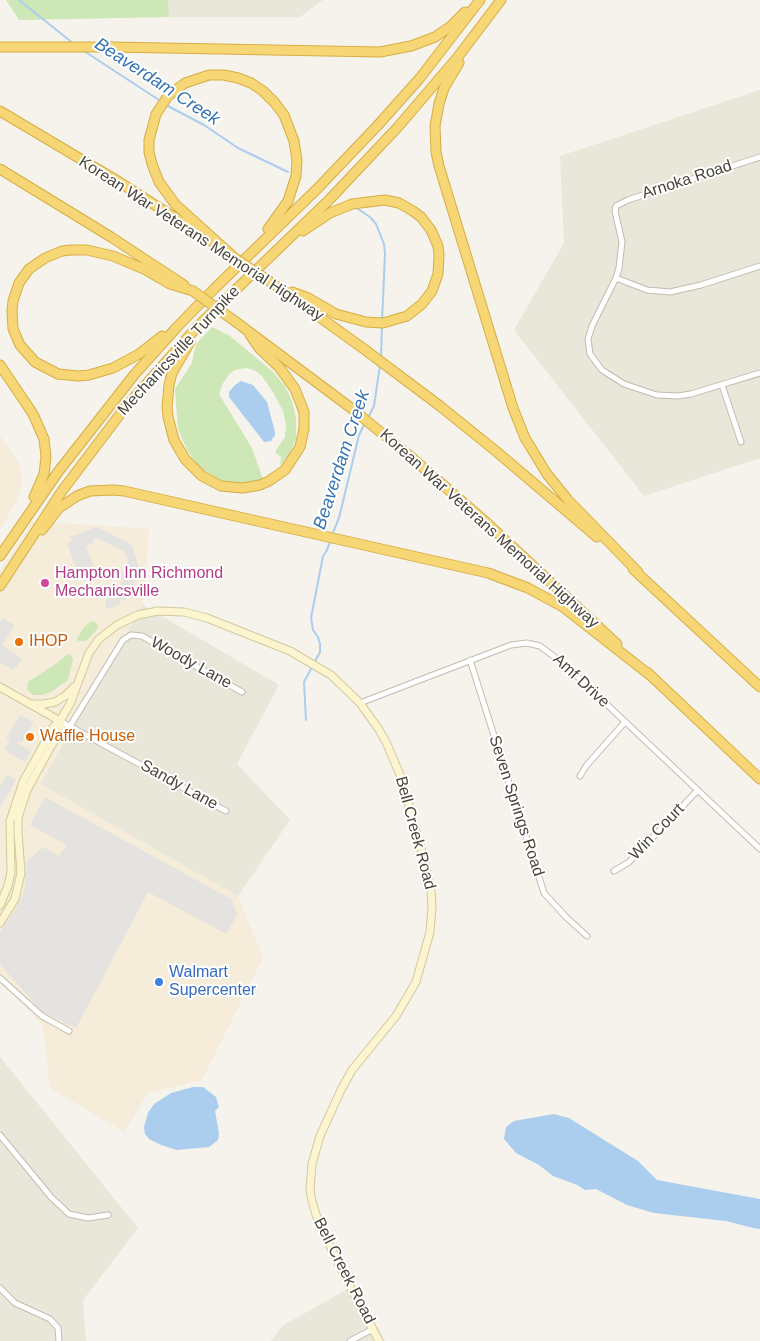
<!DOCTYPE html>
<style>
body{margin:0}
canvas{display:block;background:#f5f3ec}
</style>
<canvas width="760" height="1341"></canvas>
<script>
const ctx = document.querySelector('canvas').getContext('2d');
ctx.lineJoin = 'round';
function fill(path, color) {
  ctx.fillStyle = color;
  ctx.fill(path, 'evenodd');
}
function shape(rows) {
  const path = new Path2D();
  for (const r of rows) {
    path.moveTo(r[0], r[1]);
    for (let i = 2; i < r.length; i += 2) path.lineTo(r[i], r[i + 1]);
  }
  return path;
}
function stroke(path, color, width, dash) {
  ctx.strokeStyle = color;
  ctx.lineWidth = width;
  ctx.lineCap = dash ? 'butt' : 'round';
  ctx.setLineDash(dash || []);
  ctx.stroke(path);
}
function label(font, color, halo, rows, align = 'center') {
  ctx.font = font + ' Helvetica,sans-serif';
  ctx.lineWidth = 4;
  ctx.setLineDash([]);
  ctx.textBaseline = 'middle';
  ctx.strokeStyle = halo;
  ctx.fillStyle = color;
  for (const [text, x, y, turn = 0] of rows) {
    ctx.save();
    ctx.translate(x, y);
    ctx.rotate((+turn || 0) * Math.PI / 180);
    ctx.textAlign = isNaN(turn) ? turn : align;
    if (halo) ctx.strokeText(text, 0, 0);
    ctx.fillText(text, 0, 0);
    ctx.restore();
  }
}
const residential = shape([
 [168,0,323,0,300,17,169,17],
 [760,90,760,458,644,496,514,330,564,243,560,156],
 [143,605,279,685,237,764,290,820,238,896,40,784],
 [0,1057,138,1228,83,1300,86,1341,0,1341],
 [355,1285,385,1341,271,1341,282,1326]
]);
const commercial = shape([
 [0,436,19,463,22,485,16,502,0,529],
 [33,521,149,529,143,605,40,784,238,896,263,957,202,1080,148,1093,124,1132,50,1088,43,1026,0,979,0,571]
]);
const green = shape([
 [6,0,168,0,169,17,19,20],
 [212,327,230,336,271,370,285,386,292,401,296,418,296,438,290,453,280,466,281,457,275,452,285,437,286,425,283,411,273,392,262,376,254,370,246,368,235,370,229,374,222,385,219,394,252,448,263,479,253,482,238,483,223,481,206,472,198,465,187,450,178,429,175,389,192,363,196,344],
 [92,621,98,624,98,628,86,641,78,641,77,638,84,627],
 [68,654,71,655,73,659,68,680,51,692,42,695,33,695,27,689,28,682,57,663]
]);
const parking = shape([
 [97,527,131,544,140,570,125,601,121,599,120,600,121,604,107,609,105,605,107,598,106,594,114,591,116,595,123,580,119,578,124,568,129,570,130,568,124,551,96,538,93,539,95,543,86,546,95,570,91,571,82,569,77,571,67,543,72,541,70,537],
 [3,618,15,626,2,645,22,659,16,668,14,667,12,670,0,662,0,621],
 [20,715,33,722,22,743,18,741,17,743,31,751,25,762,4,750,10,740,6,738],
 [7,775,16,780,0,808,0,787],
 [45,797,231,899,237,915,226,934,148,892,76,1028,42,1012,0,964,0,932,17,907,25,890,26,862,43,847,59,856,67,845,30,825]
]);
const water = shape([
 [241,381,253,385,267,402,275,432,275,435,271,441,264,442,229,397,229,392,235,385],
 [193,1087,203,1087,216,1097,219,1107,215,1111,219,1133,218,1140,209,1147,177,1150,161,1145,149,1139,145,1134,144,1127,148,1113,154,1104,171,1093],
 [554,1114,569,1118,638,1161,657,1180,760,1199,760,1229,753,1228,726,1221,654,1213,627,1205,596,1189,585,1190,577,1185,553,1176,539,1165,516,1153,504,1139,506,1127,514,1121]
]);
const stream = shape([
 [19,0,74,44],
 [84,51,162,102],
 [166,105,204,125,238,148,288,172],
 [358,209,370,217,376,224,384,244,385,254,382,321],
 [381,358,382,325],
 [368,418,374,406,380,365],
 [332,535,339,518,359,435,365,423],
 [314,663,320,652,320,644,318,637,313,630,311,618,323,556,326,552,331,540],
 [306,720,304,682,312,667]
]);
const street = shape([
 [760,157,628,200,616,206,615,211,622,242,619,268,616,278,592,326,588,339,590,354,602,370,624,384,657,395,678,396,691,394,760,373],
 [616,278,647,290,670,292,701,285,760,266],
 [722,385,741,442],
 [470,660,544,893,566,917,587,936],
 [360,703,511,645,527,643,540,646,564,664,760,849],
 [60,721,226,811],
 [70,726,123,640,131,635,142,636,242,692],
 [580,776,586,766,625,722],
 [614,871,629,862,698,790],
 [0,978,42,1016,69,1031],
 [0,1135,51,1197,69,1214,88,1218,108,1215],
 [0,1288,15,1303,50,1319,58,1328,59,1341],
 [350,1341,373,1329]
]);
const secondary = shape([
 [0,687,60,721],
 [31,704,44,704,55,702,65,696,74,687],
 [0,905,8,886,11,872,10,821,23,782,54,726,60,721,70,704,89,653,99,639,117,625,138,615,158,611,184,612,207,618,290,651,331,675,360,703,378,728,386,742,401,777,425,863,431,891,432,907,430,932,416,982,396,1016,352,1070,341,1090,320,1136,312,1164,310,1190,312,1201,318,1221,345,1277,379,1341],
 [0,923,15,899,21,873,18,832,18,818,22,805,27,790,61,728,60,721]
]);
const highway = shape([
 [0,47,111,47,380,52,411,46,435,37,451,26,465,12],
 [459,63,444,88,439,104,435,126,436,152,439,166,513,408,525,438,547,474,568,500,638,572],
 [0,111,116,180,211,241],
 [0,169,111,237,184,285],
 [236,259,175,204,159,182,152,164,149,152,149,140,156,114,168,96,185,83,209,75,224,75,238,78,251,83,263,91,275,103,284,115,294,141,297,160,296,176,288,201,268,229],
 [275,285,364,349,440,406,497,452,597,537],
 [292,292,308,298,336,314,366,322,383,323,407,316,422,304,432,291,438,274,439,255,438,246,431,230,421,217,413,211,399,203,385,200,352,204,330,213,303,231],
 [236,322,351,408,411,457,488,524,617,644],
 [162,336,139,354,113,368,89,375,78,376,58,374,35,362,20,345,13,329,12,311,13,301,19,283,29,269,45,258,62,251,71,250,87,250,113,256,146,270,170,284,193,291],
 [190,342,172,373,169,385,167,407,168,417,174,440,185,459,202,476,221,486,243,488,260,485,269,481,285,470,300,447,304,429,304,412,295,389,279,367,260,349,250,335],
 [0,365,33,414,44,439,46,457,44,474,34,497],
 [42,530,59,508,77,496,90,491,113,490,124,491,488,573,528,588,563,607,651,676],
 [0,556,58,472,134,375,177,327,214,289,317,189,378,125,420,78,480,0],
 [633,569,760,687],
 [0,586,62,491,124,409,198,326,329,200,397,128,457,58,501,0],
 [647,672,760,779]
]);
const highwayBridge = shape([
 [236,259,275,285],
 [193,291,236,322]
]);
const markers = [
 [45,583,5,"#d1479c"],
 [19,642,5,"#e8710a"],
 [30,737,5,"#e8710a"],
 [159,982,5,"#3f7fe0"]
];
const streetNames = [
 ["Arnoka Road",687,180,-18],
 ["Korean War Veterans Memorial Highway",201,239,33],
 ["Mechanicsville Turnpike",179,351,-47],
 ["Korean War Veterans Memorial Highway",489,529,42],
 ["Woody Lane",191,663,29],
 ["Amf Drive",581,681,43],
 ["Sandy Lane",179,785,29],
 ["Seven Springs Road",516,806,72],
 ["Win Court",657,832,-46],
 ["Bell Creek Road",415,833,75],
 ["Bell Creek Road",344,1271,63]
];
const hotelNames = [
 ["Hampton Inn Richmond",55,574],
 ["Mechanicsville",55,592]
];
const foodNames = [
 ["IHOP",29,642],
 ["Waffle House",40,737]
];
const shopNames = [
 ["Walmart",169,973],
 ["Supercenter",169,991]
];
const waterNames = [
 ["Beaverdam Creek",157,82,33],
 ["Beaverdam Creek",342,460,-72]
];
fill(residential, '#e9e6da');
fill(commercial, '#f5ecd9');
fill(green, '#cee7b7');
fill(parking, '#e4e3e0');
fill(water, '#acceee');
stroke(stream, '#acceee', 2);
stroke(street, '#c1bcaf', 7);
stroke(secondary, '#d2c99e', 9);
stroke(highway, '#d7ad44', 11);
stroke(street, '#fff', 5);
stroke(secondary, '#fcf5cf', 7);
stroke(highway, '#f7d675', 9);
stroke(highwayBridge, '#d7ad44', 11, []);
stroke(highwayBridge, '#f7d675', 9);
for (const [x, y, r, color] of markers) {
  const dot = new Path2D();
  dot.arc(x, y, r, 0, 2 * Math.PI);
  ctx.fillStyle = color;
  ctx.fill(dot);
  stroke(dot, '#fff', 2);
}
label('16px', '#4a453a', '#fff', streetNames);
label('16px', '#b23c85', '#fff', hotelNames, 'left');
label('16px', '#c56008', '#fff', foodNames, 'left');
label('16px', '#366cbe', '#fff', shopNames, 'left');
label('italic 18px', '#3674b2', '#fff', waterNames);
</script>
